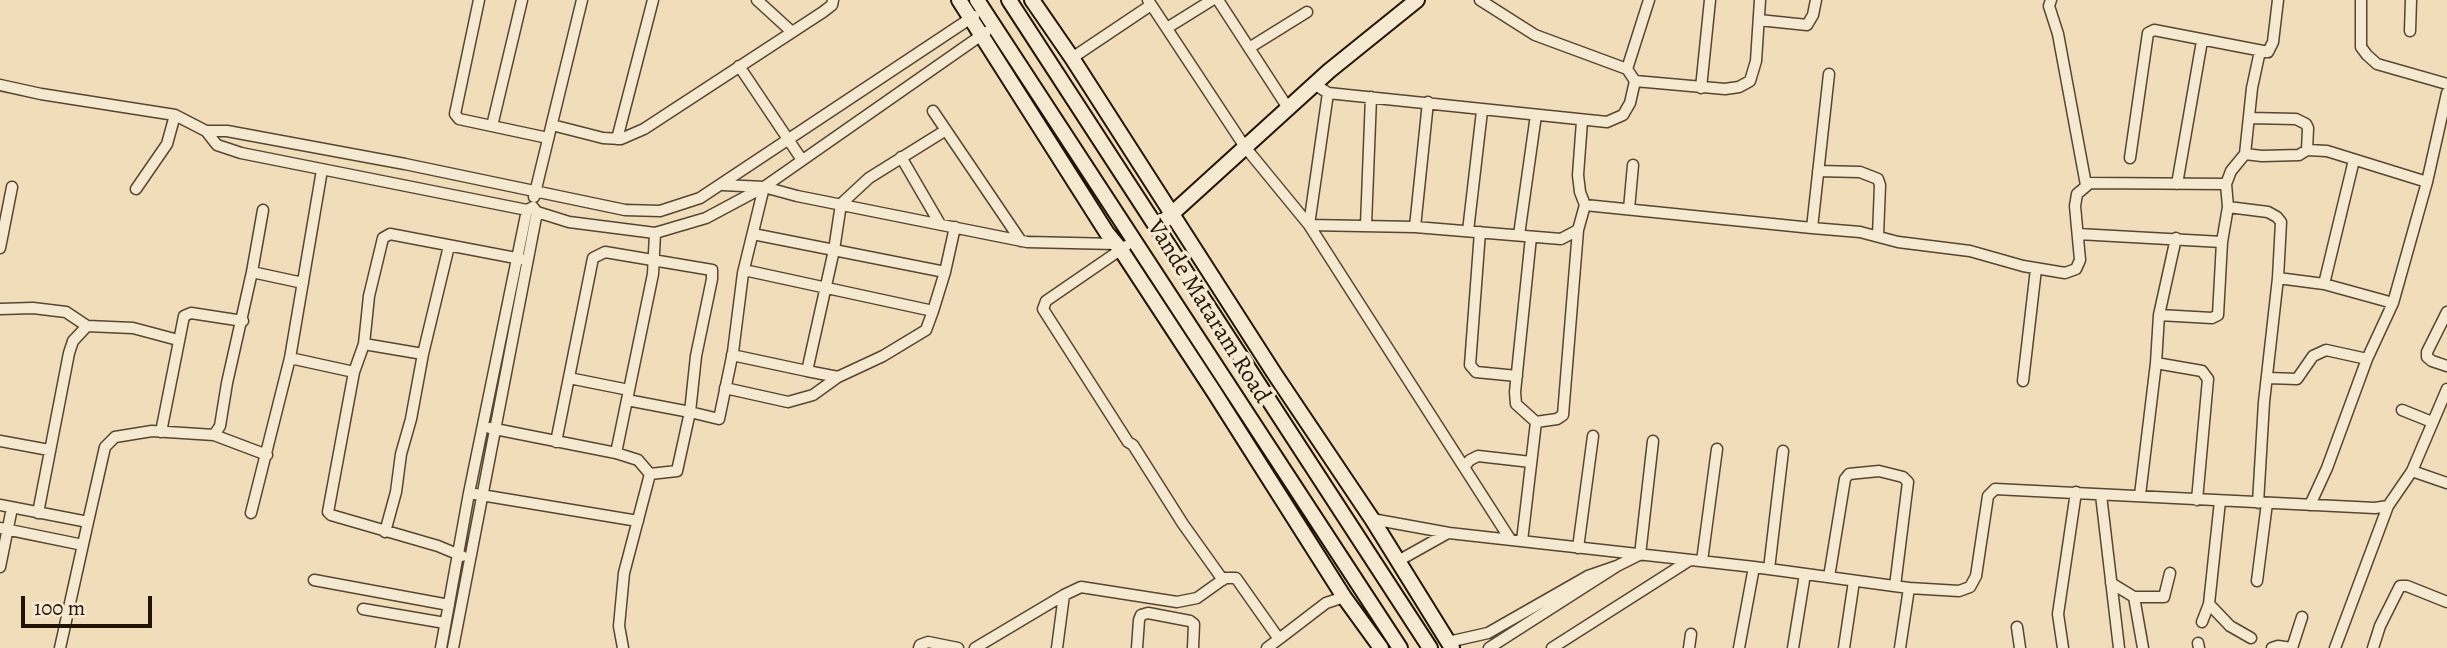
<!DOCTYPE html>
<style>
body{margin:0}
#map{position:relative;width:2447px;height:648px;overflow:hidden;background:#f1ddba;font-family:Alegreya,serif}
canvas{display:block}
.scale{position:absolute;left:21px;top:596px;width:131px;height:32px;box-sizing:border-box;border:4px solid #231305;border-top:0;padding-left:9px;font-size:21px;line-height:24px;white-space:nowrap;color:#231305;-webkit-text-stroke:5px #f6e9d2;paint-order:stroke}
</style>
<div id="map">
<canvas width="2447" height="648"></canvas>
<div class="scale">100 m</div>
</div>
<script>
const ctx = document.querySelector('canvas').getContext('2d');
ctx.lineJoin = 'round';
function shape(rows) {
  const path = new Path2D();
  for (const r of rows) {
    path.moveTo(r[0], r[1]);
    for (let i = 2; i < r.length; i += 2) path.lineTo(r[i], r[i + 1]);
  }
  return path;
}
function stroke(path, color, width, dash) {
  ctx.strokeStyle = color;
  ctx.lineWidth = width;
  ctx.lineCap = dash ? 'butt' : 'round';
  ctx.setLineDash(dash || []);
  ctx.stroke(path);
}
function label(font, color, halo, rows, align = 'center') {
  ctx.font = font + ' Alegreya,serif';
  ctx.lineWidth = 7;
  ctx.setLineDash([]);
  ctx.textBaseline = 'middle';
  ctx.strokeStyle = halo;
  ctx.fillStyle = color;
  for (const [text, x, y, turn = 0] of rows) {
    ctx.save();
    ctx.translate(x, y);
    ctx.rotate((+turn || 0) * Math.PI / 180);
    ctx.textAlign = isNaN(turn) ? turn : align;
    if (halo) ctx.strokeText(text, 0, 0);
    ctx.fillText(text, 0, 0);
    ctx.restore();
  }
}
const street = shape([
 [479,0,455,114,459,119,548,138],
 [757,0,792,32],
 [1148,0,1245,147,1309,225,1415,227,1561,239,1578,230,1585,205,1580,192,1578,175,1582,121],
 [1218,0,1288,108],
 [1480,0,1535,35,1627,69,1649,0],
 [2051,0,2049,6,2058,34,2086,185],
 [2361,0,2361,47,2367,55,2377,64,2447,84],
 [1759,20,1807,25,1813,15,1816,0],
 [1167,28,1212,0],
 [2410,31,2411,0],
 [1249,48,1307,12],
 [2260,51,2252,88,2245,154,2262,156,2299,155,2307,150,2327,151,2427,182],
 [1072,58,1151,5],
 [739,66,802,160],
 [1829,74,1812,228,1860,232,1898,242,1970,251,2023,266,2065,273,2076,269,2080,260,2075,206,2077,194,2090,183,2226,184],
 [1635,81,1725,89,1739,87,1750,81,1756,61,1760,0],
 [0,85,41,94,175,115,206,131,227,131,405,164,625,210,660,211,700,198,974,16],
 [1316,85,1328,93,1607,122,1623,115,1630,103,1635,81,1627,69],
 [1701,88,1710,0],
 [1328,93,1309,225,1510,539],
 [933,111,1021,241],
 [2250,118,2296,119,2306,124,2308,128,2307,150],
 [552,125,603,138,621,139,644,129,823,12,832,5,833,0],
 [492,126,522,0],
 [206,131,217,145,241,153,527,210,533,207,537,212,569,222,655,233,706,218,764,187,986,32],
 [617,139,653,0],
 [901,157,940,224],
 [2130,158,2148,33,2154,30,2268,52,2273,42,2278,0],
 [1818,171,1860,172,1878,179,1880,185,1878,236],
 [2177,184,2202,41],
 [723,185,764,187,797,196,1027,242,1116,244],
 [136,189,167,144,175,115],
 [534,197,582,0],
 [1585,205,1812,228],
 [2228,207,2268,212,2277,217,2281,222,2278,278,2264,402,2258,503],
 [1629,209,1633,165],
 [1366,225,1371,97],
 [1415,227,1428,102],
 [1468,231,1482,111],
 [1480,232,1470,365,1476,372,1517,376],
 [753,234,945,272,955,227],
 [2078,234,2222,242],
 [1519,235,1536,115],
 [2176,238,2159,315,2212,318,2218,315,2222,242,2228,207,2226,184,2231,171,2245,154],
 [1126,246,1046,301,1043,309,1128,442,1133,445,1183,524,1223,580],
 [0,248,12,187],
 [744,270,933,311,945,272],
 [252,272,263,210],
 [2278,278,2324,284,2393,303],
 [2324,284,2354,160],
 [0,309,33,308,66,312,87,326,73,341,69,353,38,513],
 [2447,312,2427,352,2427,357,2432,361,2447,366],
 [87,326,133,328,178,340],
 [364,344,423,354],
 [732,355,807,371,834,250,841,204,869,178,946,130],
 [290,358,354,372,328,512,331,515,438,546,462,556],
 [2156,363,2202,371,2208,379,2197,500],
 [807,371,838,377,883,356,926,330,933,311],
 [354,372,364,344,369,296,383,238,390,234,521,259],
 [569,378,629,390],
 [2268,378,2297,379,2313,356,2326,350,2367,359],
 [2023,381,2036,269],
 [725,388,788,402,813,395,838,377],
 [2402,410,2432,422],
 [1536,422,1557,419,1563,415,1578,230],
 [490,428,616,453],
 [161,432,184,316,191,313,243,321],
 [214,435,267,455],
 [0,441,49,450],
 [556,442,593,258,605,252,712,270,712,279,696,356,690,412,627,400],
 [1464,467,1470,460,1478,456,1531,462],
 [2412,471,2447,389],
 [650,474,638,460,616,453,653,274,655,233],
 [469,493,638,521],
 [2101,495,2119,648],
 [2140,495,2156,363,2159,315],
 [0,505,88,522,105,447,115,437,152,431,214,435,220,426,227,383,252,272,303,283],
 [2310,505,2327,468,2367,359,2393,303,2427,182,2447,93],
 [251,513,290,358,322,170],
 [1372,519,1449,533,1754,567,1909,588,1959,591,1970,587,1976,576,1988,496,1995,489,2375,508,2388,506,2412,471,2447,483],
 [0,528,83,545],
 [385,532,396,492,401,454,411,419,423,354,449,246],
 [1522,541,1536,422,1516,404,1515,392,1531,237],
 [1578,548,1593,436],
 [1640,555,1653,441],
 [1398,561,1448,533],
 [1702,561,1717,449],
 [0,567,12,508],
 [1769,569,1783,451],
 [1829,577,1845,479,1849,474,1879,471,1903,477,1908,482,1895,586],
 [314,580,449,605],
 [2257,581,2267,503],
 [2111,583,2134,597,2143,648],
 [2134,597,2164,597,2170,573],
 [2209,604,2230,626,2251,638],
 [363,609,445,623],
 [2202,622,2209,604,2220,501],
 [2017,627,2020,648],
 [1448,642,1488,633,1588,576,1617,566],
 [2198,643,2199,648],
 [60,648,88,522],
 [441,648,469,493,527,210],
 [453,648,537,212],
 [623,648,619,626,624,573,650,474,677,471,690,412,719,419,733,352,743,273,764,187],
 [919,648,920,645,928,642,958,648],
 [975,648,1064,595,1081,587,1177,602,1197,598,1225,578,1236,578,1279,639,1326,603,1344,597],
 [1057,648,1064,595],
 [1137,648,1139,620,1141,615,1148,613,1190,621,1194,624,1193,648],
 [1267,648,1279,639],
 [1489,648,1617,566,1639,555],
 [1552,648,1690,560],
 [1689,648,1691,634],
 [1739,648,1754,567],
 [1793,648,1805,574],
 [1844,648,1854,581],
 [1900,648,1909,588],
 [2063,648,2058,614,2076,492],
 [2272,648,2278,646,2291,648],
 [2292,648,2302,617],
 [2335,648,2388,506],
 [2373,648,2380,626,2400,586,2407,586,2447,602]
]);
const secondary = shape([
 [959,0,1107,233,1121,250,1214,392,1344,597,1381,648],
 [977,0,1400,648],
 [1009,0,1430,648],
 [1032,0,1072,58,1274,373,1372,519,1452,648],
 [1165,220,1329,71,1417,0]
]);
const streetNames = [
 ["Vande Mataram Road",1208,312,58]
];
stroke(street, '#564632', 13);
stroke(secondary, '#231305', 18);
stroke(street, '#f6e9d2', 10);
stroke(secondary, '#f6e9d2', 14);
label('24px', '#231305', '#f6e9d2', streetNames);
</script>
